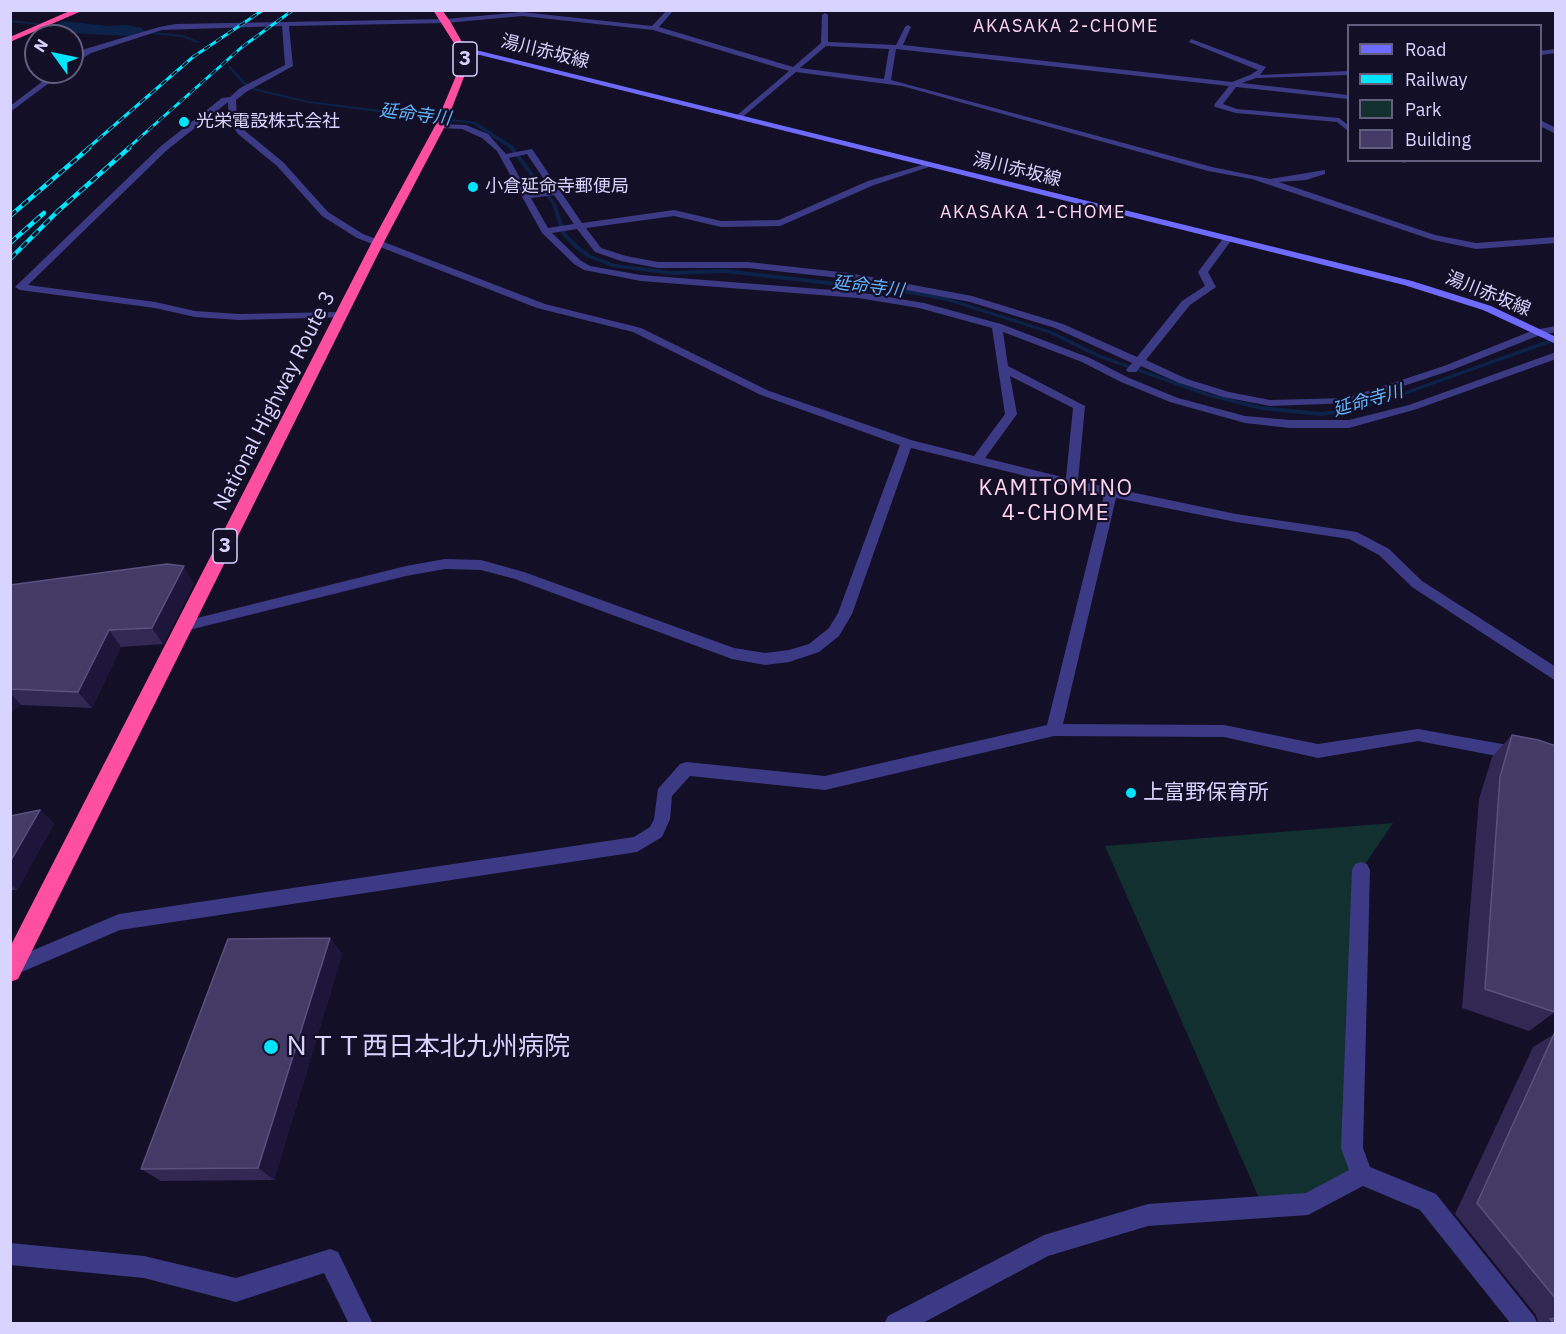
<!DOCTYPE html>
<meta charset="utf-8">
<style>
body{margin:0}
#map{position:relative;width:1566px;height:1334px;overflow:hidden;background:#130f26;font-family:"IBM Plex Sans",sans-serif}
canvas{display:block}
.frame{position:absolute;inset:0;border:12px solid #d9d4ff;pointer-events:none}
.legend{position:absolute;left:1347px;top:24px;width:195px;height:138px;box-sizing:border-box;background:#130f26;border:2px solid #625e7d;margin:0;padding:8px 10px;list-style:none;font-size:18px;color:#d9d4ff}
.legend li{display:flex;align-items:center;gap:12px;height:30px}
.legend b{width:30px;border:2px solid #625e7d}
.north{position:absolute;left:24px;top:24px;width:60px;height:60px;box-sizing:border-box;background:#130f26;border:2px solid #625e7d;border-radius:50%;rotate:303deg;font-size:16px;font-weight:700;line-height:24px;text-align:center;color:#d9d4ff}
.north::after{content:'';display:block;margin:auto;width:21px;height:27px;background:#00e5ff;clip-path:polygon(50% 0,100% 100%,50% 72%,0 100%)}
</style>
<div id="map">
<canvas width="1566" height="1334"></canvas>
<div class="frame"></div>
<ul class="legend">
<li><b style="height:8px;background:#6f6bff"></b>Road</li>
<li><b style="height:8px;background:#00e5ff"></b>Railway</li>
<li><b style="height:16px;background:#12302f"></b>Park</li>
<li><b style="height:16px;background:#433a66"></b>Building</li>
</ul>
<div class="north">N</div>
</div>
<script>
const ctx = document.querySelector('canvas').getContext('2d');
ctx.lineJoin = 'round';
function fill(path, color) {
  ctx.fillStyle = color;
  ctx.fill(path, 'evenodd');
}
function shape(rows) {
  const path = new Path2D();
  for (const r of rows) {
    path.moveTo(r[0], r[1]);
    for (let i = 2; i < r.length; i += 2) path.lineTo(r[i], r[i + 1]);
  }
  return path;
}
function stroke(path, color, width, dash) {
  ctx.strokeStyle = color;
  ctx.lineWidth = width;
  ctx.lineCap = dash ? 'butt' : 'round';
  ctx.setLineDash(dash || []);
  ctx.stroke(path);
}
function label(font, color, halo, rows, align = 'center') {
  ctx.font = font + ' "IBM Plex Sans","Noto Sans JP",sans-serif';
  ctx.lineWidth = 4.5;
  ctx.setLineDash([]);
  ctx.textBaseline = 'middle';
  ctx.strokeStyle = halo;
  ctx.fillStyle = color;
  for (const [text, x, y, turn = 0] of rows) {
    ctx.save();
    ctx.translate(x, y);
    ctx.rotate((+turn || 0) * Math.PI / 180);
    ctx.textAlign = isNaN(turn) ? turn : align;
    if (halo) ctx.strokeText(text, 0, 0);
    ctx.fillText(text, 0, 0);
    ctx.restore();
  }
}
const green = shape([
 [1393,823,1361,870,1362,1175,1263,1207,1105,846]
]);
const water = shape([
 [64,21,108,26,127,25,142,28,144,31,130,36,40,32]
]);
const stream = shape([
 [10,20,64,26,66,27,64,28,10,22,10,20],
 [141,31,183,35,200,42,197,43,182,37,142,33,141,31],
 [229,65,245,82,254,88,308,101,476,122,513,146,556,204,566,233,579,246,591,255,615,264,672,271,724,269,909,290,948,298,1052,331,1101,355,1210,394,1261,406,1321,412,1349,408,1403,392,1556,337,1556,341,1407,394,1350,412,1321,416,1261,410,1206,396,1097,357,1048,333,947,301,909,294,724,273,672,275,612,267,587,257,575,248,562,235,552,204,509,148,473,124,308,103,253,90,243,84,228,67,229,65]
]);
const street = shape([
 [667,10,674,10,659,27,793,67,821,43,822,15,825,13,828,15,828,42,896,45,905,27,908,25,911,27,903,45,1232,82,1250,75,1258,70,1189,42,1191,39,1266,67,1260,75,1348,71,1348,75,1256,78,1242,83,1348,95,1348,99,1236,87,1223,104,1237,109,1339,118,1348,125,1348,131,1337,122,1236,113,1215,107,1214,105,1229,86,896,49,891,80,1212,167,1270,179,1325,170,1325,174,1306,180,1279,182,1435,235,1476,243,1556,237,1556,243,1476,249,1433,240,1252,179,1208,171,902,86,796,72,739,120,735,118,736,116,789,71,653,30,522,16,446,23,289,26,293,66,246,92,236,100,237,121,244,130,283,162,328,212,363,234,545,304,641,328,769,391,911,440,974,456,1005,414,992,328,919,308,858,298,641,281,584,270,574,264,542,233,497,151,482,138,462,129,440,128,436,126,440,124,466,125,488,134,506,154,532,149,582,223,674,210,721,221,779,220,868,181,929,163,929,167,874,185,780,226,721,227,674,216,586,228,601,248,626,256,658,262,748,262,849,273,972,296,1063,324,1137,357,1182,301,1205,286,1198,272,1225,236,1231,236,1233,238,1208,272,1216,287,1190,305,1146,360,1187,379,1229,392,1270,400,1347,398,1444,366,1534,330,1556,326,1556,332,1540,335,1452,370,1352,403,1270,406,1223,397,1179,383,1141,366,1136,372,1128,372,1126,370,1132,363,1055,328,970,302,849,279,748,268,658,268,621,261,595,252,577,229,552,233,580,260,590,266,641,275,858,292,924,303,1001,324,1090,358,1129,378,1178,398,1245,416,1290,420,1349,420,1409,405,1556,352,1556,359,1417,409,1349,428,1290,428,1245,423,1170,402,1121,382,1082,362,1003,332,1008,366,1085,406,1078,481,1236,514,1357,532,1389,549,1422,581,1556,667,1556,681,1412,587,1379,555,1349,539,1236,522,1116,498,1063,724,1224,725,1318,744,1418,729,1519,747,1556,761,1556,775,1518,760,1418,741,1318,758,1224,737,1054,736,825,790,690,776,672,796,670,819,662,837,637,852,120,930,10,977,10,960,119,914,634,837,650,827,654,819,658,789,680,764,686,762,825,776,1047,725,1104,495,911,448,852,614,839,636,819,652,789,662,765,665,732,659,515,579,481,570,445,569,406,576,185,631,178,626,185,621,406,566,445,559,481,560,524,572,734,648,765,653,789,650,809,644,829,628,838,613,900,445,761,395,633,332,537,308,357,238,322,216,277,166,238,134,229,121,228,102,167,150,28,285,155,302,195,311,239,314,341,312,346,315,345,317,239,320,195,317,155,308,20,290,15,287,161,146,222,98,230,97,240,88,285,65,282,26,162,30,91,53,72,65,72,60,85,49,159,27,176,24,446,19,522,12,652,26,667,10],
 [826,46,889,49,884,79,800,68,826,46],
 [527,154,551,190,528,193,509,158,527,154],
 [554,195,574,224,548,228,531,198,554,195],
 [1010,376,1073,408,1066,478,985,458,1017,414,1010,376],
 [1017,10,1072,10,1069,12,1017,10],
 [1556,49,1556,53,1540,55,1540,51,1556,49],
 [55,72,64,72,10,112,10,106,55,72],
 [1540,120,1556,128,1556,134,1540,126,1540,120],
 [1391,160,1409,160,1405,163,1391,160],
 [1361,862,1367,864,1370,870,1363,1148,1370,1167,1436,1194,1534,1316,1538,1324,1511,1324,1420,1210,1363,1186,1308,1215,1148,1226,1048,1256,921,1324,884,1324,888,1316,1044,1235,1148,1204,1306,1193,1349,1170,1341,1148,1352,870,1355,864,1361,862],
 [10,1243,144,1256,236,1278,330,1249,338,1252,373,1324,349,1324,324,1273,236,1302,144,1278,10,1265,10,1243]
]);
const secondary = shape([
 [460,49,480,51,1412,281,1491,306,1556,337,1556,344,1483,310,1404,285,480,55,460,53,460,49]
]);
const highway = shape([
 [72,10,84,10,10,42,10,37,72,10],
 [433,10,442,10,450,21,467,51,469,64,445,126,384,242,18,979,10,982,10,947,372,242,435,126,461,64,459,51,433,10]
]);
const railFar1 = shape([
 [87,149,193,57,263,10],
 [127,149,242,47,293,10]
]);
const rail = shape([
 [10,216,89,148],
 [10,243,44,213],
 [10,259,58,211,129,148]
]);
const wall = shape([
 [194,583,163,644,121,647,92,708,21,705,10,712,10,585],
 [1512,735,1555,1012,1529,1031,1462,1008,1479,799,1492,757],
 [40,810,54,824,17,890,10,890,10,816],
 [330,938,342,954,274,1180,161,1181,141,1169],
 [1556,1033,1556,1323,1533,1323,1538,1322,1536,1315,1455,1214,1533,1047]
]);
const shadedWall = shape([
 [184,566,194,583,163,644,152,628],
 [109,630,121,647,92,708,78,692],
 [10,693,21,705,10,712],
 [40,810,54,824,17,890,10,884,10,862],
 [330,938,342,954,274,1180,258,1168]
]);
const building = shape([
 [167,564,184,566,152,628,109,630,78,692,10,689,10,585,167,564],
 [1512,735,1538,740,1556,746,1555,1012,1485,989,1500,777,1512,735],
 [40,810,10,862,10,816,40,810],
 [330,938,258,1168,141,1169,228,939,330,938],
 [1555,1032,1556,1033,1556,1299,1477,1203,1555,1032],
 [1556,1318,1556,1323,1554,1323,1550,1319,1556,1318]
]);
const markers = [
 [184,122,6,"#00e5ff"],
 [473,187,6,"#00e5ff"],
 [1131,793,6,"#00e5ff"],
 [271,1047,8,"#00e5ff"]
];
const farNeighbourhoodnames = [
 ["AKASAKA 2-CHOME",1066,27],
 ["AKASAKA 1-CHOME",1033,213]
];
const farStreetnames = [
 ["湯川赤坂線",545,52,14],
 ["湯川赤坂線",1017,170,14],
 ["湯川赤坂線",1488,294,22]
];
const farWaternames = [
 ["延命寺川",415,115,7],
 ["延命寺川",868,287,7],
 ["延命寺川",1368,401,-16]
];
const farPoinames = [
 ["光栄電設株式会社",196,122],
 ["小倉延命寺郵便局",485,187]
];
const shields = [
 [465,59,24],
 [225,546,24]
];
const shieldNames = [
 ["3",465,59],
 ["3",225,546]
];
const streetNames = [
 ["National Highway Route 3",275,401,-63]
];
const poiNames = [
 ["上富野保育所",1143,793]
];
const neighbourhoodNames = [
 ["KAMITOMINO",1056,489],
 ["4-CHOME",1056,514]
];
const nearPoinames = [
 ["ＮＴＴ西日本北九州病院",284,1047]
];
fill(green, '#12302f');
fill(water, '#0c2248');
fill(stream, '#0c2248');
fill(street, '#3d3a85');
fill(secondary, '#6f6bff');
fill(highway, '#ff4fa3');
stroke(railFar1, '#00e5ff', 3);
stroke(rail, '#00e5ff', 4.5);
stroke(railFar1, '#130f26', 2, [7]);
stroke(rail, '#130f26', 3, [8]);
fill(wall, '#312854');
fill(shadedWall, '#1d163a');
fill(building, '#433a66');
stroke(building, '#5a527e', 1.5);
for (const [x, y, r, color] of markers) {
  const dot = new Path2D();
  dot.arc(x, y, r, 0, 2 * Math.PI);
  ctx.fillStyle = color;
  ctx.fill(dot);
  stroke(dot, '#130f26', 2);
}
ctx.letterSpacing = '1.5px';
label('18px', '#ffd6f0', '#130f26', farNeighbourhoodnames);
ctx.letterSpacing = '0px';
label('18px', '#d9d4ff', '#130f26', farStreetnames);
label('italic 18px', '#62b6ff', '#130f26', farWaternames);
label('18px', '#d9d4ff', '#130f26', farPoinames, 'left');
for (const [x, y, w] of shields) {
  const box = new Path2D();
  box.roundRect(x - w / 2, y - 17, w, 34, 4.5);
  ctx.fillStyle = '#130f26';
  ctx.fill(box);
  stroke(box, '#d9d4ff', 1.5);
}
label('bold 20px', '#d9d4ff', null, shieldNames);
label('21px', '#d9d4ff', '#130f26', streetNames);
label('21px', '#d9d4ff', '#130f26', poiNames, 'left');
ctx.letterSpacing = '1.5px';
label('22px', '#ffd6f0', '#130f26', neighbourhoodNames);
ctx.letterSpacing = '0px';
label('26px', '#d9d4ff', '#130f26', nearPoinames, 'left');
</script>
